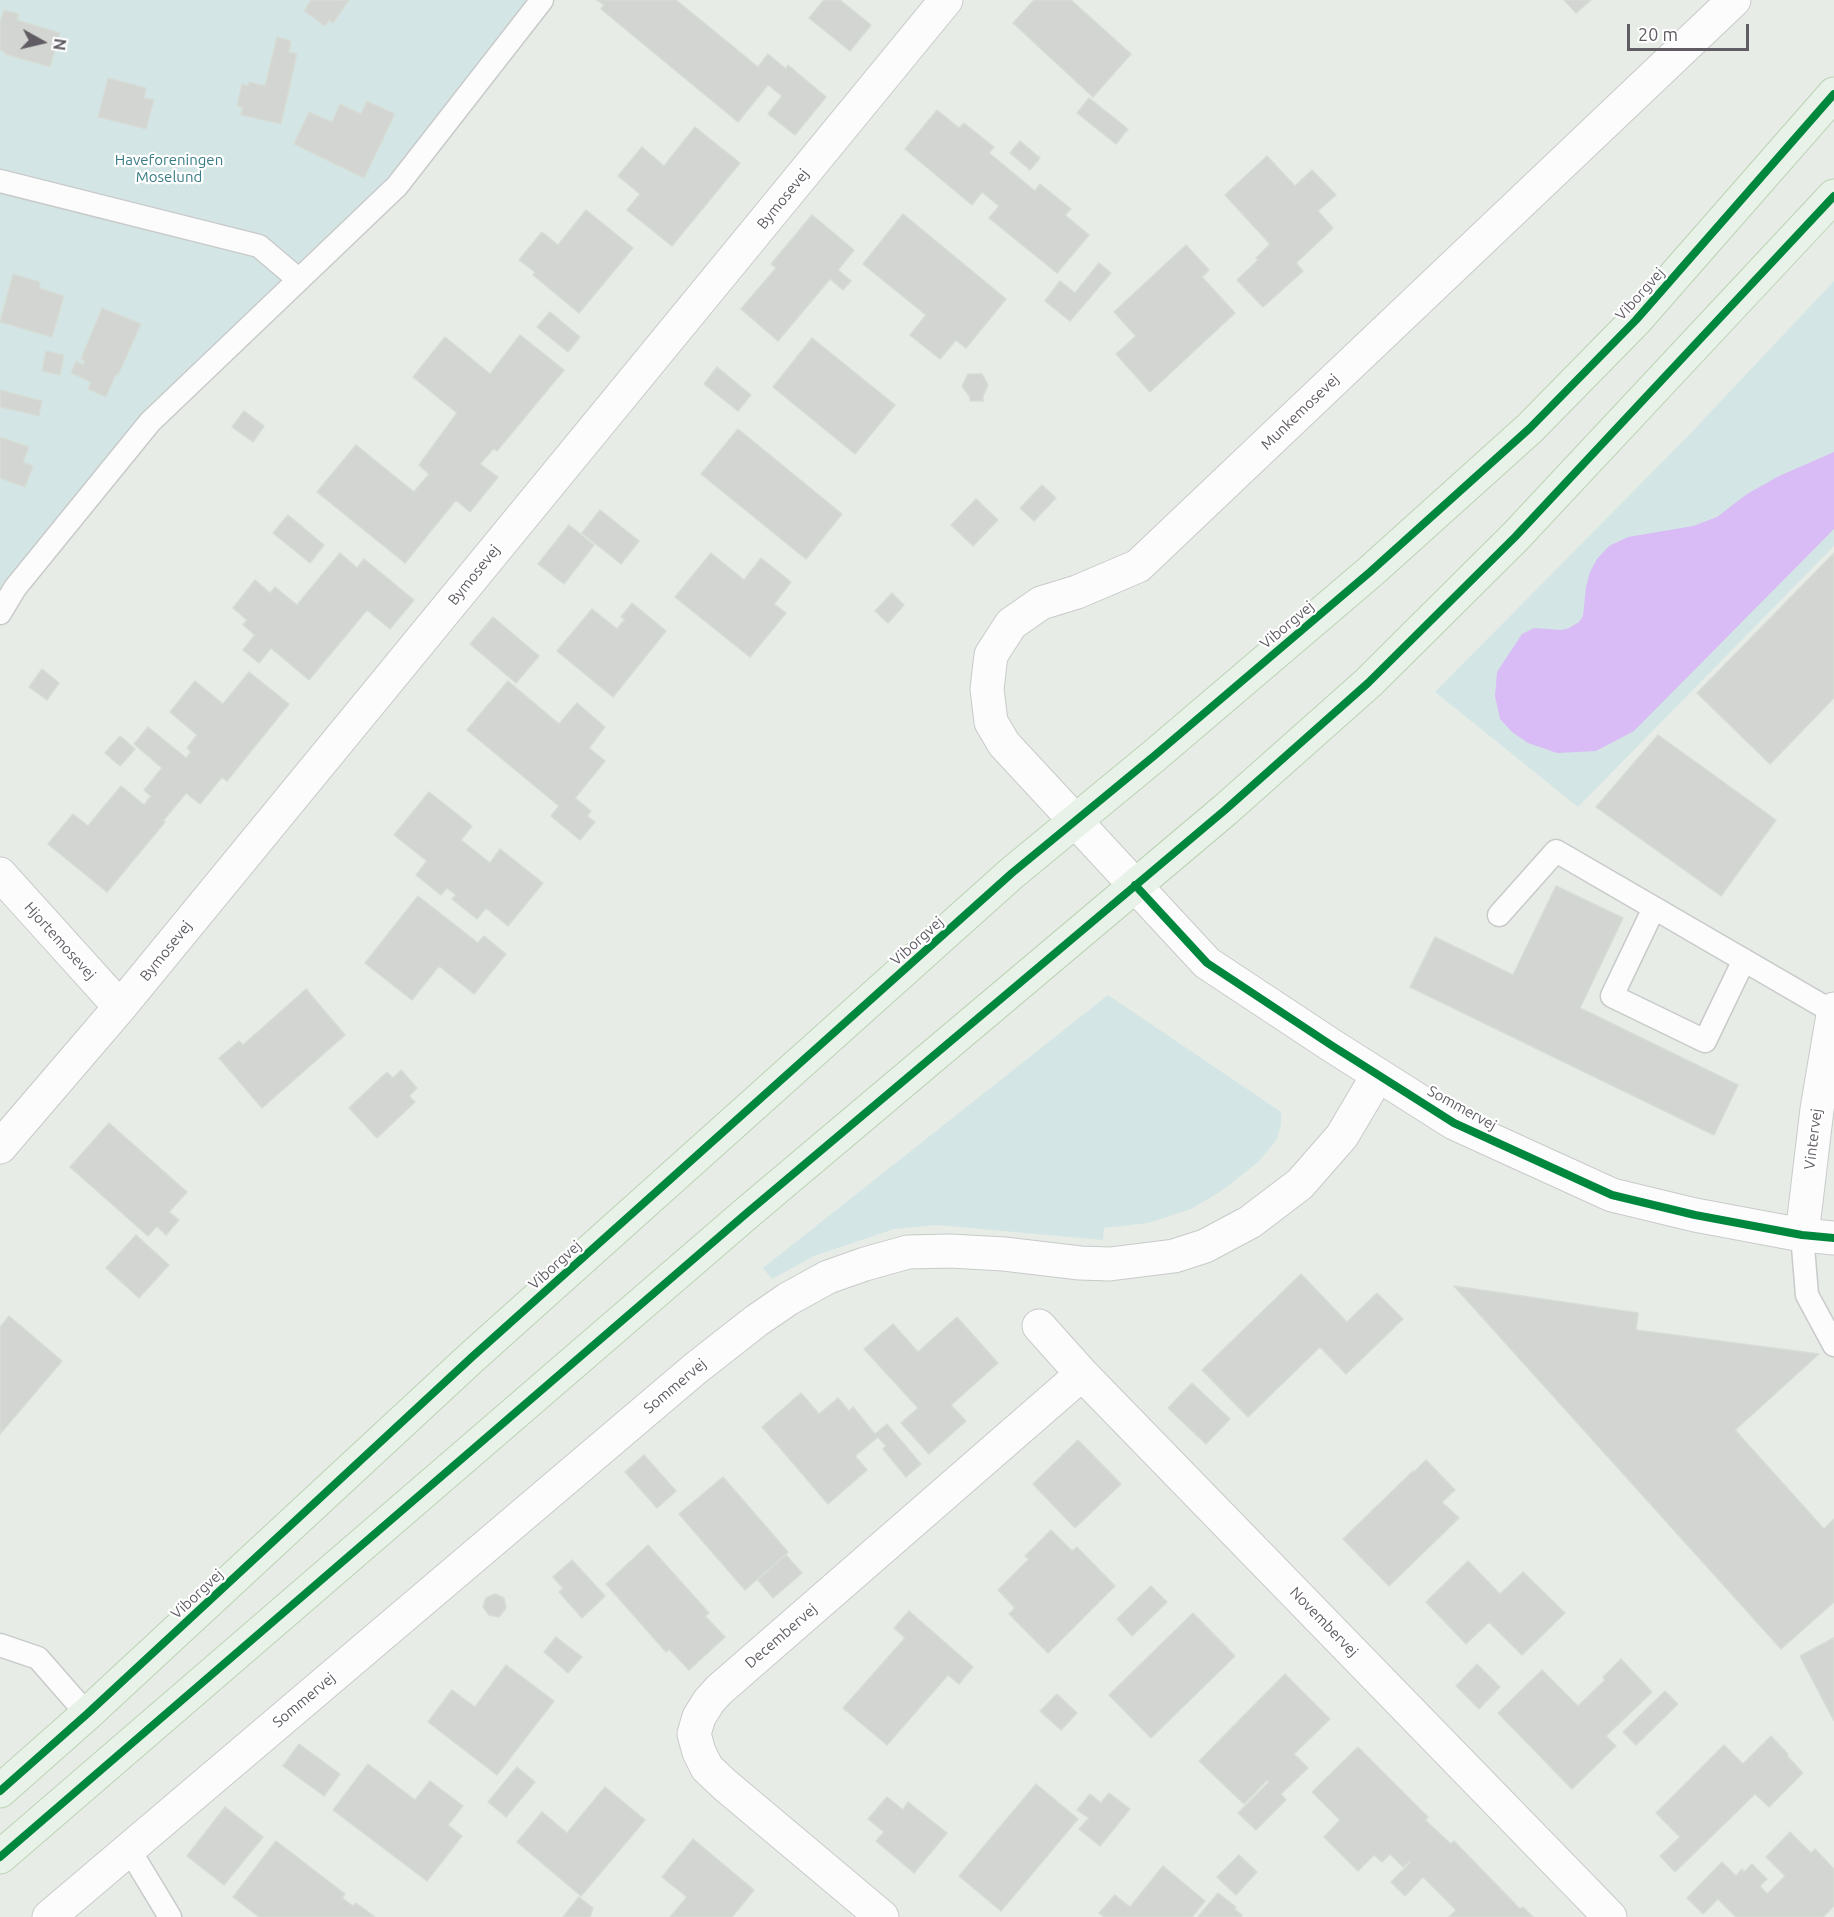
<!DOCTYPE html>
<style>
body{margin:0}
#map{position:relative;width:1834px;height:1917px;overflow:hidden;background:#e7ece6;font-family:Ubuntu,sans-serif}
canvas{display:block}
.north{position:absolute;left:12px;top:12px;width:60px;height:60px;-webkit-text-stroke:4px #fff;paint-order:stroke;rotate:98deg;font-size:16px;font-weight:700;line-height:24px;text-align:center;color:#615c64}
.north::after{content:'';display:block;margin:auto;width:21px;height:27px;background:#615c64;clip-path:polygon(50% 0,100% 100%,50% 72%,0 100%)}
.scale{position:absolute;left:1627px;top:24px;width:122px;height:27px;box-sizing:border-box;border:3px solid #615c64;border-top:0;padding-left:8px;font-size:18px;line-height:21px;white-space:nowrap;color:#615c64;-webkit-text-stroke:4px #fff;paint-order:stroke}
</style>
<div id="map">
<canvas width="1834" height="1917"></canvas>
<div class="north">N</div>
<div class="scale">20 m</div>
</div>
<script>
const ctx = document.querySelector('canvas').getContext('2d');
ctx.lineJoin = 'round';
function fill(path, color) {
  ctx.fillStyle = color;
  ctx.fill(path, 'evenodd');
}
function shape(rows) {
  const path = new Path2D();
  for (const r of rows) {
    path.moveTo(r[0], r[1]);
    for (let i = 2; i < r.length; i += 2) path.lineTo(r[i], r[i + 1]);
  }
  return path;
}
function stroke(path, color, width, dash) {
  ctx.strokeStyle = color;
  ctx.lineWidth = width;
  ctx.lineCap = dash ? 'butt' : 'round';
  ctx.setLineDash(dash || []);
  ctx.stroke(path);
}
function label(font, color, halo, rows, align = 'center') {
  ctx.font = font + ' Ubuntu,sans-serif';
  ctx.lineWidth = 4.5;
  ctx.setLineDash([]);
  ctx.textBaseline = 'middle';
  ctx.strokeStyle = halo;
  ctx.fillStyle = color;
  for (const [text, x, y, turn = 0] of rows) {
    ctx.save();
    ctx.translate(x, y);
    ctx.rotate((+turn || 0) * Math.PI / 180);
    ctx.textAlign = isNaN(turn) ? turn : align;
    if (halo) ctx.strokeText(text, 0, 0);
    ctx.fillText(text, 0, 0);
    ctx.restore();
  }
}
const green = shape([
 [0,0,542,0,397,186,150,422,0,613],
 [1834,281,1834,546,1578,807,1435,692,1688,436],
 [1108,995,1281,1112,1281,1125,1276,1141,1258,1162,1223,1190,1191,1209,1148,1223,1104,1228,1103,1240,937,1225,894,1229,814,1256,772,1279,763,1268]
]);
const water = shape([
 [1834,452,1834,529,1634,731,1596,751,1557,753,1528,743,1512,732,1500,719,1495,696,1497,672,1522,634,1534,628,1562,630,1569,628,1579,622,1583,616,1586,587,1590,572,1597,559,1609,546,1628,537,1693,526,1717,517,1747,494,1779,476]
]);
const building = shape([
 [311,0,349,0,333,23,329,20,325,26,304,11,311,0],
 [597,0,676,0,758,67,768,54,786,69,788,65,826,97,795,135,768,114,782,96,768,85,738,122,601,9,604,5,597,0],
 [824,0,840,0,871,25,850,51,809,18,824,0],
 [1034,0,1071,0,1131,54,1093,97,1013,23,1034,0],
 [1564,0,1591,0,1576,13,1564,0],
 [4,10,19,14,17,20,60,33,50,67,5,54,5,52,0,50,0,23,4,10],
 [277,37,291,41,289,52,297,54,281,124,241,115,243,107,237,106,242,84,248,86,249,82,265,86,277,37],
 [108,78,146,88,144,98,154,100,146,129,98,117,108,78],
 [1089,98,1128,129,1116,144,1077,113,1089,98],
 [367,101,395,114,364,178,294,144,309,112,332,122,340,104,361,114,367,101],
 [937,110,959,128,964,123,994,147,989,153,1035,191,1040,184,1071,209,1065,215,1089,235,1057,273,989,218,999,206,982,192,972,205,905,149,937,110],
 [695,127,740,163,672,246,627,210,640,194,618,176,642,147,664,166,695,127],
 [1020,141,1040,158,1030,170,1010,153,1020,141],
 [1267,156,1295,186,1312,170,1336,195,1318,211,1333,228,1296,263,1303,271,1263,307,1237,280,1258,260,1256,258,1270,244,1225,195,1267,156],
 [586,210,633,248,579,313,533,275,535,272,519,260,542,232,558,245,586,210],
 [903,214,1006,299,966,348,956,340,940,359,910,335,926,315,863,264,903,214],
 [812,215,854,250,838,270,851,281,843,290,830,279,778,341,741,309,776,268,771,264,812,215],
 [1186,245,1209,270,1202,277,1235,313,1150,392,1116,354,1136,336,1114,312,1186,245],
 [1099,263,1111,273,1070,321,1045,301,1060,281,1075,293,1099,263],
 [13,274,40,282,39,288,64,296,52,337,0,322,13,274],
 [102,308,141,324,118,375,116,374,106,397,88,389,91,382,71,373,76,361,83,365,85,361,81,359,102,308],
 [550,312,580,337,568,352,537,327,550,312],
 [520,335,564,370,497,451,494,448,480,464,498,477,470,512,456,500,405,563,317,492,356,445,414,492,429,474,419,465,457,413,413,377,445,337,490,374,520,335],
 [812,338,895,405,855,454,773,387,812,338],
 [46,351,64,355,60,375,42,371,46,351],
 [717,367,751,395,738,411,704,384,717,367],
 [968,374,982,374,988,385,983,396,983,401,970,401,970,397,962,386,968,374],
 [0,390,42,401,39,416,0,407,0,390],
 [244,411,264,426,253,442,232,427,244,411],
 [738,429,842,514,806,559,701,474,738,429],
 [0,437,29,447,23,462,33,466,25,487,0,478,0,437],
 [1042,485,1056,498,1034,521,1020,508,1042,485],
 [976,499,998,520,973,546,951,525,976,499],
 [600,510,639,541,621,564,582,533,600,510],
 [288,515,324,545,310,563,273,533,288,515],
 [569,525,594,545,564,584,538,564,569,525],
 [340,553,357,568,364,559,414,600,390,629,367,610,309,680,271,648,259,663,243,650,255,635,243,625,247,620,233,608,255,580,270,593,275,587,297,605,340,553],
 [711,553,744,580,761,558,791,582,774,604,786,613,750,657,675,597,711,553],
 [1834,553,1834,698,1770,764,1697,693,1834,553],
 [892,593,904,605,888,623,875,611,892,593],
 [632,603,666,631,613,697,557,651,592,609,617,629,625,619,621,617,632,603],
 [493,617,539,656,516,683,470,644,493,617],
 [42,669,59,683,47,700,29,687,42,669],
 [249,672,289,704,227,781,222,777,200,804,186,793,163,821,165,822,107,892,48,844,73,814,88,826,121,786,144,805,151,796,144,790,162,768,134,744,148,727,186,758,191,752,187,748,197,735,170,712,195,681,223,704,249,672],
 [508,681,559,724,577,703,605,727,589,748,605,761,575,798,591,811,587,816,595,822,580,840,551,816,559,806,467,730,508,681],
 [1658,735,1776,820,1721,896,1596,807,1658,735],
 [120,736,135,749,120,766,105,753,120,736],
 [429,792,472,826,461,840,490,863,500,849,543,883,508,926,486,908,477,919,452,899,456,895,447,888,441,895,416,875,427,861,394,835,429,792],
 [1556,886,1623,918,1580,1008,1738,1085,1714,1135,1410,987,1435,937,1513,975,1556,886],
 [418,896,478,943,484,936,506,954,474,994,439,966,412,1000,365,963,418,896],
 [306,989,345,1035,262,1108,219,1058,239,1041,243,1045,306,989],
 [401,1070,417,1088,409,1096,415,1102,377,1138,349,1108,387,1072,393,1078,401,1070],
 [109,1123,187,1192,169,1212,179,1220,166,1235,157,1226,148,1236,70,1167,109,1123],
 [136,1235,169,1265,139,1298,106,1268,136,1235],
 [1301,1274,1347,1322,1377,1293,1403,1319,1346,1374,1320,1347,1248,1417,1202,1370,1301,1274],
 [1454,1286,1638,1313,1636,1330,1819,1354,1735,1430,1824,1529,1834,1519,1834,1602,1781,1649,1454,1286],
 [9,1316,62,1361,0,1434,0,1327,9,1316],
 [957,1317,998,1363,951,1405,966,1421,929,1454,901,1423,918,1408,864,1349,893,1324,918,1352,957,1317],
 [1192,1383,1230,1419,1206,1444,1168,1408,1192,1383],
 [801,1393,819,1414,838,1398,849,1411,853,1407,875,1434,887,1424,921,1464,906,1477,883,1449,886,1446,878,1437,855,1456,867,1470,828,1504,762,1427,801,1393],
 [1078,1440,1121,1484,1075,1528,1033,1484,1078,1440],
 [644,1455,676,1491,657,1508,625,1472,644,1455],
 [1426,1460,1455,1490,1442,1502,1459,1518,1389,1586,1343,1539,1413,1471,1414,1472,1426,1460],
 [723,1477,788,1552,745,1590,679,1514,723,1477],
 [1051,1530,1072,1551,1077,1547,1115,1586,1048,1653,1009,1614,1015,1608,998,1590,1029,1559,1025,1556,1051,1530],
 [648,1545,709,1613,705,1616,725,1637,689,1670,669,1649,666,1652,606,1584,648,1545],
 [786,1555,802,1573,773,1598,758,1580,786,1555],
 [572,1560,605,1596,582,1618,559,1592,563,1588,553,1577,572,1560],
 [1468,1561,1500,1594,1523,1572,1565,1613,1522,1655,1489,1622,1466,1644,1426,1602,1468,1561],
 [1151,1586,1167,1602,1132,1636,1117,1619,1151,1586],
 [495,1594,504,1598,506,1608,499,1617,489,1615,483,1607,486,1598,495,1594],
 [909,1611,973,1667,959,1684,948,1675,887,1745,843,1708,905,1638,894,1628,909,1611],
 [1193,1613,1235,1656,1151,1738,1109,1695,1193,1613],
 [556,1637,582,1657,568,1673,544,1652,556,1637],
 [1834,1638,1834,1721,1800,1656,1834,1638],
 [1621,1659,1652,1692,1606,1736,1616,1746,1572,1789,1498,1713,1542,1670,1578,1706,1605,1680,1603,1677,1621,1659],
 [1477,1664,1500,1687,1479,1709,1456,1686,1477,1664],
 [506,1665,554,1701,497,1775,428,1722,452,1690,475,1707,506,1665],
 [1285,1674,1330,1719,1294,1754,1308,1768,1281,1794,1286,1800,1256,1830,1238,1813,1269,1782,1267,1780,1244,1804,1199,1761,1285,1674],
 [1665,1691,1678,1704,1636,1745,1623,1732,1665,1691],
 [1057,1694,1077,1713,1061,1730,1040,1711,1057,1694],
 [1771,1736,1788,1754,1787,1756,1803,1773,1769,1807,1755,1794,1675,1872,1660,1856,1680,1837,1656,1813,1724,1745,1743,1764,1771,1736],
 [299,1744,340,1774,324,1796,283,1766,299,1744],
 [1358,1747,1428,1817,1425,1820,1451,1844,1454,1841,1520,1909,1523,1907,1533,1917,1449,1917,1456,1910,1423,1877,1405,1896,1391,1882,1411,1862,1410,1861,1403,1867,1390,1854,1382,1862,1374,1855,1358,1871,1324,1837,1340,1820,1312,1792,1358,1747],
 [368,1764,415,1800,430,1781,463,1806,448,1825,462,1836,427,1881,333,1810,368,1764],
 [517,1767,535,1782,506,1817,488,1802,517,1767],
 [1036,1784,1078,1819,1001,1911,959,1876,1036,1784],
 [605,1787,645,1820,581,1896,517,1842,542,1812,567,1833,605,1787],
 [1109,1793,1130,1809,1100,1846,1079,1829,1089,1818,1077,1810,1090,1794,1101,1803,1109,1793],
 [887,1797,903,1810,908,1802,947,1833,914,1873,876,1841,884,1832,868,1819,887,1797],
 [225,1807,263,1837,224,1885,187,1856,225,1807],
 [1790,1832,1811,1853,1815,1849,1834,1869,1834,1906,1823,1917,1736,1917,1718,1899,1703,1914,1687,1898,1722,1862,1736,1876,1742,1869,1744,1872,1752,1864,1767,1879,1760,1886,1767,1894,1785,1876,1766,1857,1790,1832],
 [693,1839,754,1890,732,1917,670,1917,687,1897,662,1877,693,1839],
 [276,1841,345,1894,342,1898,353,1906,356,1903,375,1917,259,1917,233,1897,276,1841],
 [1239,1855,1257,1872,1236,1895,1217,1877,1239,1855],
 [1163,1866,1205,1901,1192,1917,1104,1917,1099,1913,1115,1895,1130,1907,1163,1866],
 [1218,1893,1236,1907,1234,1909,1242,1915,1241,1917,1198,1917,1218,1893],
 [579,1897,593,1908,590,1917,563,1917,579,1897]
]);
const lane = shape([
 [0,181,259,246,298,279],
 [0,613,15,588,150,422,397,186,542,0],
 [1654,908,1612,996,1705,1041,1744,960],
 [1499,915,1556,851,1833,1012],
 [1802,1235,1807,1295,1834,1345],
 [0,1645,38,1658,87,1714],
 [129,1849,170,1917]
]);
const street = shape([
 [1734,0,1138,566,1077,592,1041,603,1011,624,991,655,987,689,991,722,1004,744,1207,963,1331,1045,1454,1123,1612,1195,1695,1215,1802,1235,1834,1238],
 [0,874,120,1007],
 [0,1147,120,1007,946,0],
 [1802,1235,1817,1109,1834,1009],
 [1039,1326,1082,1374,1610,1917],
 [49,1917,696,1368,756,1321,788,1299,828,1277,865,1264,908,1252,950,1251,1004,1254,1080,1263,1110,1264,1174,1256,1205,1246,1250,1222,1300,1184,1342,1136,1378,1075],
 [882,1917,725,1785,707,1768,699,1752,694,1734,699,1717,709,1701,719,1690,1082,1374]
]);
const primary = shape([
 [0,1791,87,1714,472,1357,1012,873,1154,756,1370,572,1530,428,1636,320,1834,94],
 [0,1857,748,1212,1225,810,1368,683,1515,537,1834,196]
]);
const cycleway = shape([
 [1135,885,1207,963,1331,1045,1454,1123,1612,1195,1695,1215,1802,1235,1834,1238],
 [0,1791,87,1714,472,1357,1012,873,1154,756,1370,572,1530,428,1636,320,1834,94],
 [0,1857,748,1212,1225,810,1368,683,1515,537,1834,196]
]);
const parkNames = [
 ["Haveforeningen",169,160],
 ["Moselund",169,177]
];
const streetNames = [
 ["Bymosevej",783,199,-51],
 ["Viborgvej",1640,294,-48],
 ["Munkemosevej",1300,412,-44],
 ["Bymosevej",474,575,-51],
 ["Viborgvej",1287,625,-40],
 ["Hjortemosevej",60,941,48],
 ["Viborgvej",917,941,-42],
 ["Bymosevej",166,951,-51],
 ["Sommervej",1462,1108,29],
 ["Vintervej",1813,1139,-83],
 ["Viborgvej",555,1265,-42],
 ["Sommervej",675,1386,-40],
 ["Viborgvej",197,1594,-43],
 ["Novembervej",1324,1622,46],
 ["Decembervej",781,1636,-41],
 ["Sommervej",304,1700,-40]
];
fill(green, '#d3e6e5');
fill(water, '#d9bcf5');
fill(building, '#d2d5d1');
stroke(building, '#d6dcd6', 1.5);
stroke(lane, '#c9caca', 25);
stroke(street, '#c9caca', 35);
stroke(primary, '#bbd3b5', 35);
stroke(lane, '#fbfcfb', 22);
stroke(street, '#fbfcfb', 33);
stroke(primary, '#e9f2e8', 33);
stroke(cycleway, '#00873e', 8);
label('15px', '#397c86', '#fff', parkNames);
label('15px', '#615c64', '#fff', streetNames);
</script>
